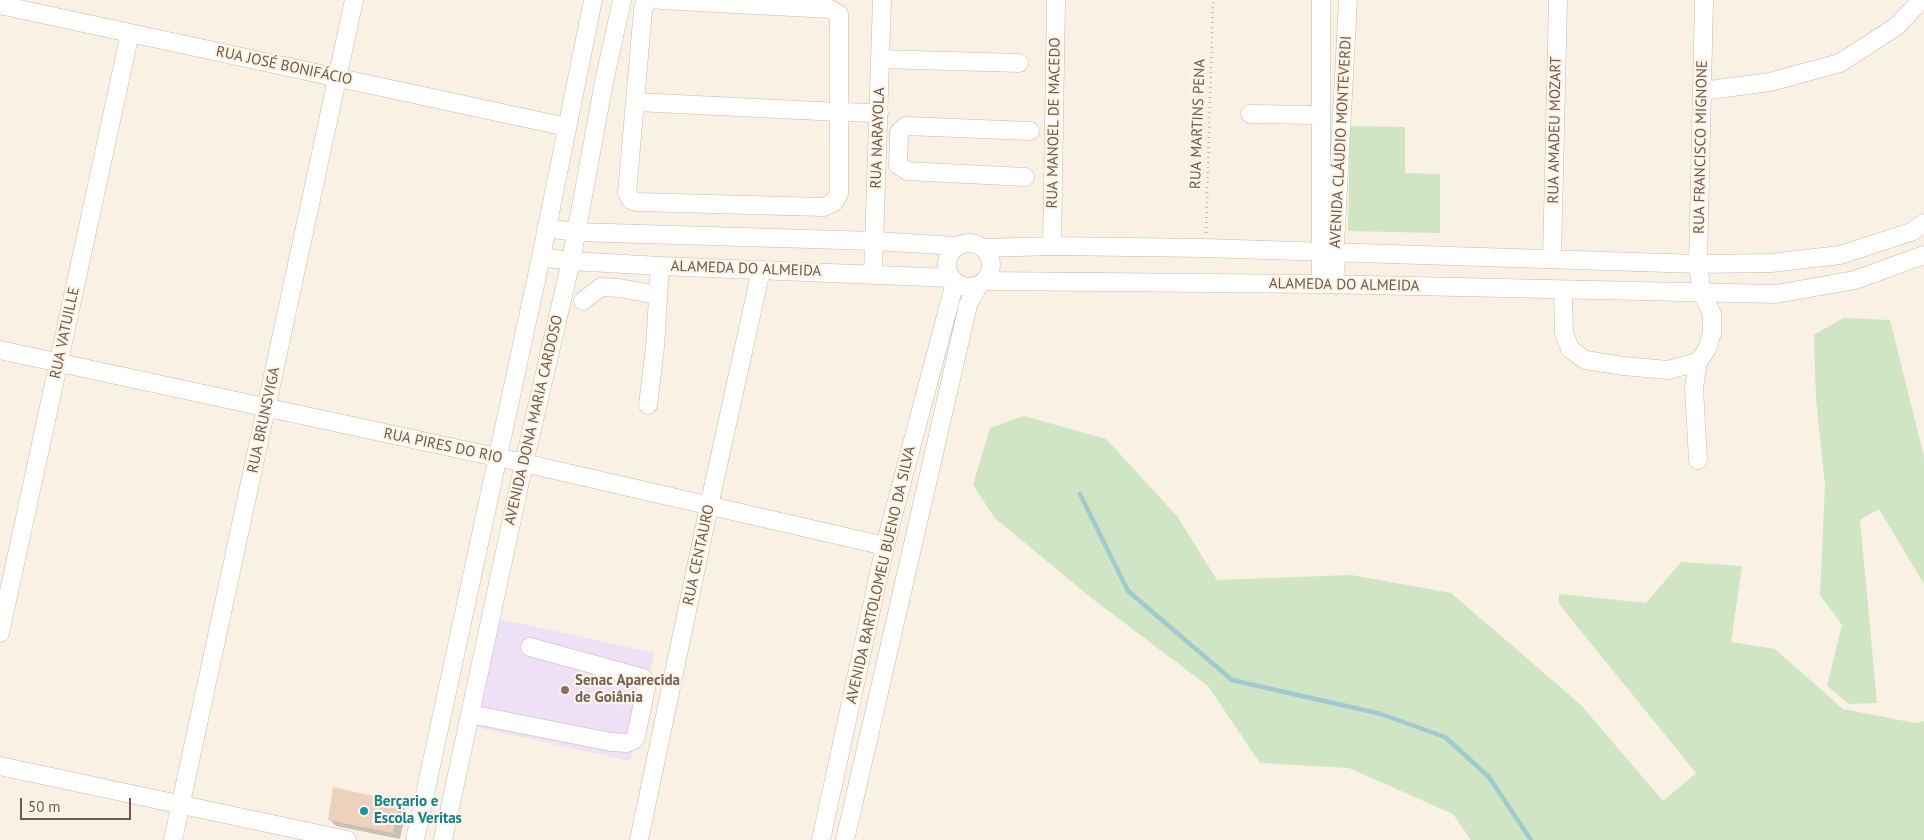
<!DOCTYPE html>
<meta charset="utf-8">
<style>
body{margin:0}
#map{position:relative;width:1924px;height:840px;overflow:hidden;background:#f9f1e3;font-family:"PT Sans",sans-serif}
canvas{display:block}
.scale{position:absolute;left:20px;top:798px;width:111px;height:22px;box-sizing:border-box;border:2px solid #6f594c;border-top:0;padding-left:6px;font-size:15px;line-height:18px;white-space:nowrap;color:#6f594c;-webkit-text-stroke:4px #fdf5e8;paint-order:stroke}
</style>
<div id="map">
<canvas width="1924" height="840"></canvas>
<div class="scale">50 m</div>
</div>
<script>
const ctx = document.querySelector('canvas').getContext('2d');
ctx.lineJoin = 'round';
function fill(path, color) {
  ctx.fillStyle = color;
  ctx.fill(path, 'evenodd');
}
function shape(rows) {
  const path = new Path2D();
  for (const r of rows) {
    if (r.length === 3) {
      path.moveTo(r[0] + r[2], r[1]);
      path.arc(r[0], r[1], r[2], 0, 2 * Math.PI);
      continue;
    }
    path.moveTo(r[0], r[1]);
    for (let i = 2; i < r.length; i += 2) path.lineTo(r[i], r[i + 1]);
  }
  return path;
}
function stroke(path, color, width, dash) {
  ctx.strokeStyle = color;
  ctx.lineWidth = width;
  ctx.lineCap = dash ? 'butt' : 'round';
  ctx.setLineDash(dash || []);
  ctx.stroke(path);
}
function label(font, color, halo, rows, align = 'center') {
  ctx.font = font + ' "PT Sans",sans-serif';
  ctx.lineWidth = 4.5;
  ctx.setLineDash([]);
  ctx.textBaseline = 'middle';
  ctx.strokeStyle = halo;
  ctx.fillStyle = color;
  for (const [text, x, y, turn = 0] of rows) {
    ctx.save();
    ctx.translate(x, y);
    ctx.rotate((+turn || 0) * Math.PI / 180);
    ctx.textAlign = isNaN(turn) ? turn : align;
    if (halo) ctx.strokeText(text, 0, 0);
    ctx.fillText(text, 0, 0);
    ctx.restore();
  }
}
const education = shape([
 [500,619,654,653,630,761,476,727]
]);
const green = shape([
 [1350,126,1405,127,1405,173,1440,174,1440,233,1348,231],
 [1843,318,1890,320,1924,457,1924,584,1879,509,1860,520,1877,703,1849,704,1827,686,1842,625,1820,595,1825,485,1816,399,1814,335],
 [1024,416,1106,439,1177,516,1217,580,1351,575,1451,593,1581,705,1663,801,1696,773,1559,604,1559,594,1646,603,1681,562,1742,566,1731,642,1775,649,1843,709,1915,723,1924,721,1924,840,1471,840,1453,814,1349,768,1260,763,1208,686,1090,597,995,518,973,485,990,428]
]);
const shadow = shape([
 [334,789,400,803,406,810,400,839,336,826,329,819]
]);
const stream = shape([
 [1080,494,1128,591,1232,680,1381,714,1445,737,1489,777,1531,840]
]);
const building = shape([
 [333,787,400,802,393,833,328,820]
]);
const path = shape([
 [1206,233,1213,0]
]);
const minor = shape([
 [650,0,644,5,643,10,627,193,631,200,637,202,824,207,834,202,839,194,839,14,830,9,660,0],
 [0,5,567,127],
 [881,59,1019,63],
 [1702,91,1770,82,1840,63,1897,26,1921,0],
 [636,102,839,112,879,113],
 [1250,114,1321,115],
 [1025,177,907,171,898,165,899,132,906,126,1030,131],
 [546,228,576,232,875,241,956,246],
 [969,265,22],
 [1052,246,1056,0],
 [984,248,1052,246,1205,248,1698,264,1771,263,1840,255,1911,232,1924,223],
 [541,257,571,261,660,266,951,278],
 [1552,259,1558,0],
 [873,275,882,0],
 [985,281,1321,284,1776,294,1855,280,1924,255],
 [1321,284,1321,0],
 [1336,285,1335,245,1348,0],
 [1563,290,1564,333,1570,349,1585,360,1623,366,1668,370,1698,362],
 [583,301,601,287,619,288,658,295],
 [0,350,524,463,885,546],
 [648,405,655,347,660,266],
 [1698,460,1694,388,1698,362,1707,349,1712,333,1712,314,1702,294,1698,264,1704,0],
 [0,633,130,33],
 [470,714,611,742,627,743,634,740,636,736,647,683,643,678,530,647],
 [0,766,347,840],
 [173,840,354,0],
 [415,840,541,257,593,0],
 [443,840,524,463,571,261,604,82,622,0],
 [639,840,709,506,761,270],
 [821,840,885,546,955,282],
 [845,840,968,305,979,285]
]);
const markers = [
 [565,690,5,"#8d6e63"],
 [364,811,5,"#0f9aa8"]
];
const streetNames = [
 ["RUA JOSÉ BONIFÁCIO",284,66,12],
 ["RUA MANOEL DE MACEDO",1054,123,-89],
 ["RUA MARTINS PENA",1198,124,-88],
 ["RUA AMADEU MOZART",1555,130,-89],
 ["RUA NARAYOLA",878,138,-88],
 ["AVENIDA CLÁUDIO MONTEVERDI",1341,142,-87],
 ["RUA FRANCISCO MIGNONE",1701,147,-89],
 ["ALAMEDA DO ALMEIDA",746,269,2],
 ["ALAMEDA DO ALMEIDA",1344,285,1],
 ["RUA VATUILLE",65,333,-78],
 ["RUA BRUNSVIGA",264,420,-78],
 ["AVENIDA DONA MARIA CARDOSO",534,420,-77],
 ["RUA PIRES DO RIO",443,446,12],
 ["RUA CENTAURO",699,555,-78],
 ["AVENIDA BARTOLOMEU BUENO DA SILVA",881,575,-77]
];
const educationNames = [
 ["Senac Aparecida",575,681],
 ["de Goiânia",575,698]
];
const cultureNames = [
 ["Berçario e",374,802],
 ["Escola Veritas",374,819]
];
fill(education, '#eee0f6');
fill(green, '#d0e5c3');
fill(shadow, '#0003');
stroke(stream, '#a1c9d1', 4.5);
fill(building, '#ecd1bd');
stroke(minor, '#c9b9ab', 19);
stroke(path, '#d0b4a1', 2.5, [1, 4]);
stroke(minor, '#fff', 18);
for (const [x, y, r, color] of markers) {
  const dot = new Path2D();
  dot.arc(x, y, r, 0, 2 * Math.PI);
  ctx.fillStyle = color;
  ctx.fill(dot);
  stroke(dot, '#fdf5e8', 2);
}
label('15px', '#6f594c', '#fdf5e8', streetNames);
label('bold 15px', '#785e54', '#fdf5e8', educationNames, 'left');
label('bold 15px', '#0d838f', '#fdf5e8', cultureNames, 'left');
</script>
